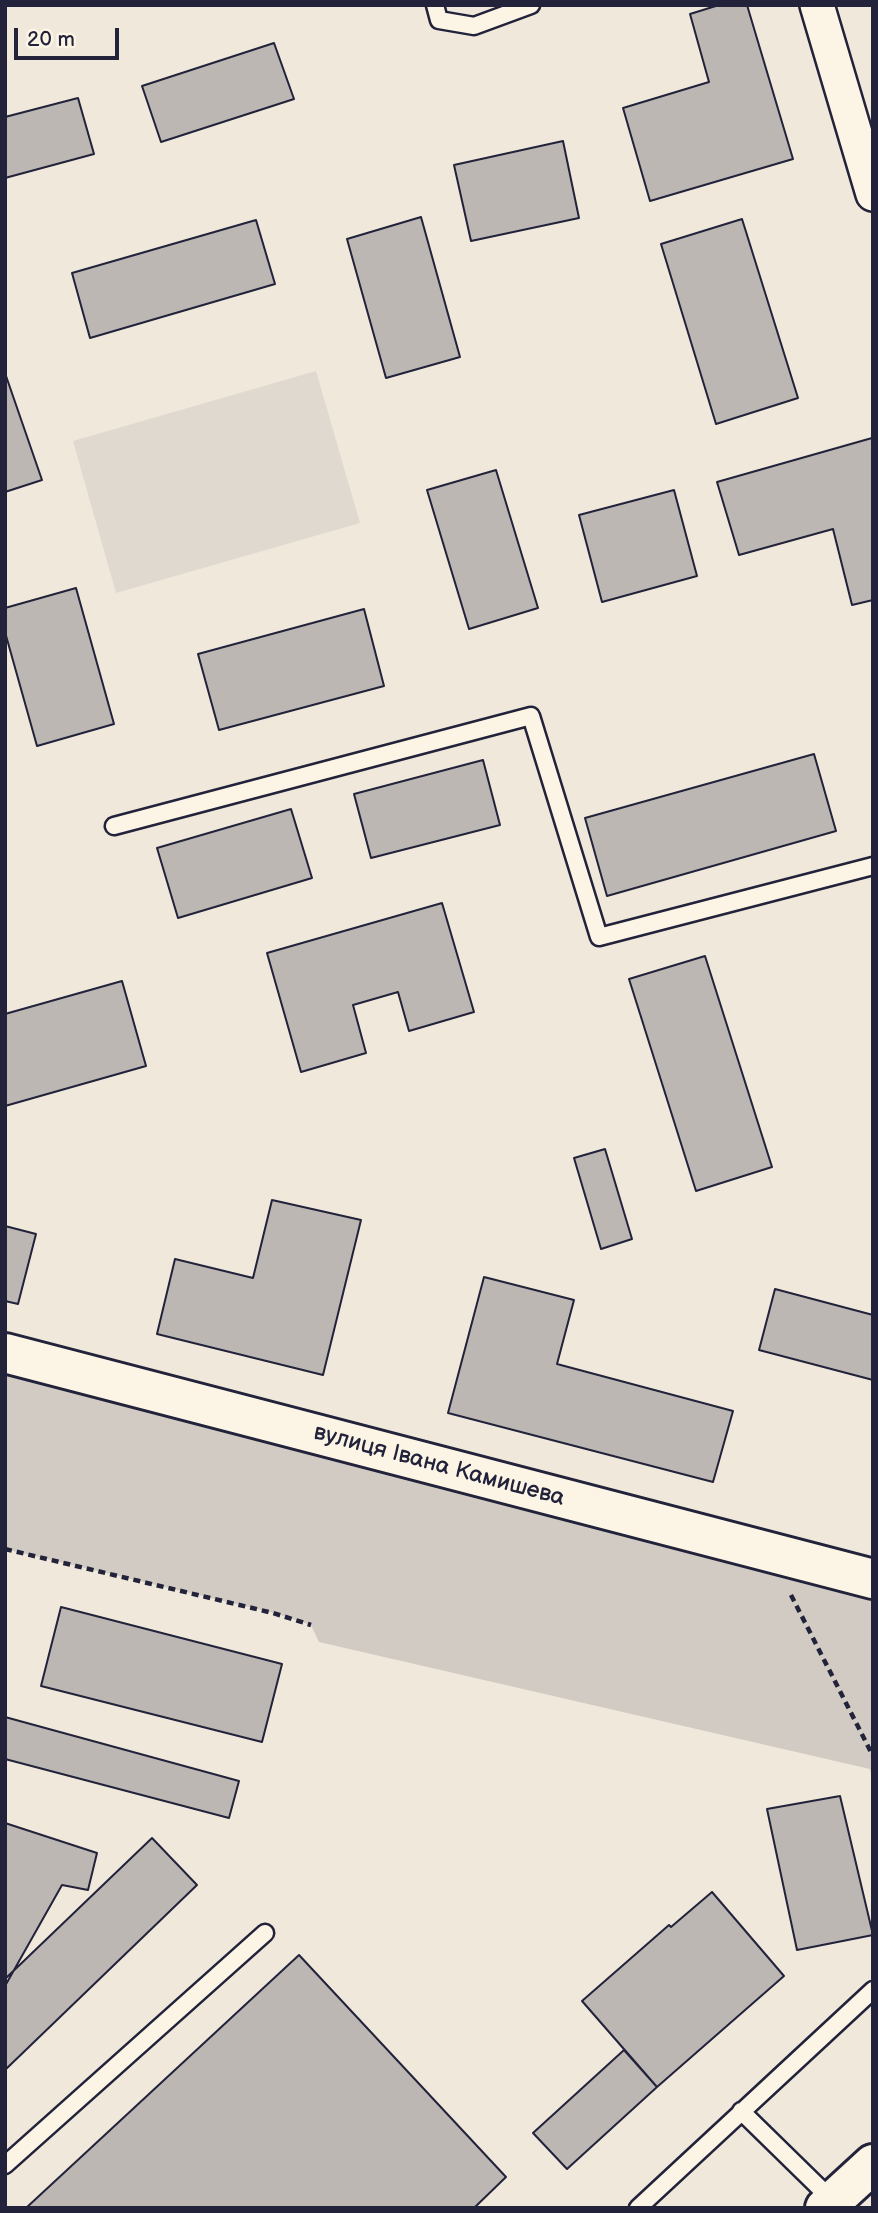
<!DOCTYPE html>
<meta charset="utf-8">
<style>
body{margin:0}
#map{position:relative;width:878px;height:2213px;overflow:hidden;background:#efe8db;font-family:"Balsamiq Sans",sans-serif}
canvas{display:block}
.frame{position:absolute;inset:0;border:7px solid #22223b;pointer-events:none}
.scale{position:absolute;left:14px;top:28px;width:105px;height:32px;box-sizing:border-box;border:4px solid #22223b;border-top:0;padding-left:9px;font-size:21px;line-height:24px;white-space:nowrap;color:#22223b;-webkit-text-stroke:5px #fcf5e5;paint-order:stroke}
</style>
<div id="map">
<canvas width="878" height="2213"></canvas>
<div class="frame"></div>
<div class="scale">20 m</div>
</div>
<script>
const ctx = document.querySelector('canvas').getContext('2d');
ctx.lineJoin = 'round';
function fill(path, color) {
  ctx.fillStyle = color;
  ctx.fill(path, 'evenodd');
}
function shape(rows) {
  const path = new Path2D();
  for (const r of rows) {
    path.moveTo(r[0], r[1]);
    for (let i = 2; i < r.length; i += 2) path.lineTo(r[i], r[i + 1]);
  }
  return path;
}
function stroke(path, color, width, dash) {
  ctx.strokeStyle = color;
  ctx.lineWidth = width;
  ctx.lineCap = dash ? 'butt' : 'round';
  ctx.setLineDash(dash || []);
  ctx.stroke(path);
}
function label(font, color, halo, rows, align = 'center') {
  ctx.font = font + ' "Balsamiq Sans",sans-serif';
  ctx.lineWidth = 5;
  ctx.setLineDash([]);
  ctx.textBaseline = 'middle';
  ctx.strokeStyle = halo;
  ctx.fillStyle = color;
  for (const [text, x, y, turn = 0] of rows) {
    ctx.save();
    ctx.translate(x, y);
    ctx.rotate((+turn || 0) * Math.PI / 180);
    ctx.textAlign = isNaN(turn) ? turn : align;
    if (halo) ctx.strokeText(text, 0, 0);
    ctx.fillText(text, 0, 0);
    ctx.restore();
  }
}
const built = shape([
 [316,371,360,523,116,593,73,441]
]);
const green = shape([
 [5,1353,873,1579,873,1785,870,1769,319,1642,311,1625,274,1613,5,1549]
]);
const building = shape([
 [719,5,747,5,793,159,650,201,623,108,709,82,690,14,719,5],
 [274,43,294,99,161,142,142,86,274,43],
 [78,98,94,154,5,178,5,117,78,98],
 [563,141,579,218,471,241,454,165,563,141],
 [421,217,460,357,386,378,347,239,421,217],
 [742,219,798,398,716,424,661,244,742,219],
 [256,220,275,284,90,338,72,273,256,220],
 [5,373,42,480,5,492,5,373],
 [872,438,873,600,852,605,833,529,739,555,717,482,872,438],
 [496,470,538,608,469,629,427,490,496,470],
 [674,490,697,576,602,602,579,515,674,490],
 [76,588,114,724,37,746,5,632,5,608,76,588],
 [364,609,384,686,219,730,198,654,364,609],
 [814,754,836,831,607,896,585,818,814,754],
 [483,760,500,825,371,858,354,794,483,760],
 [291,809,312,878,178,918,157,848,291,809],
 [442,903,474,1012,409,1031,398,992,353,1005,366,1053,301,1072,267,953,442,903],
 [705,956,772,1167,696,1191,629,979,705,956],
 [122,981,146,1066,5,1106,5,1014,122,981],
 [605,1149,632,1239,601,1249,574,1158,605,1149],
 [272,1200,361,1220,323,1375,157,1334,175,1259,253,1278,272,1200],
 [5,1226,36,1234,18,1304,5,1301,5,1226],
 [484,1277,574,1300,557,1364,733,1411,713,1482,448,1413,484,1277],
 [775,1289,873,1315,873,1380,759,1350,775,1289],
 [61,1607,282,1664,262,1742,41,1686,61,1607],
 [5,1717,239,1781,229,1818,5,1759,5,1717],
 [840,1796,873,1935,797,1950,767,1809,840,1796],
 [5,1823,97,1853,88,1890,62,1885,5,1986,5,1823],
 [152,1838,197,1885,5,2070,5,1979,152,1838],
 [712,1892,784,1976,657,2087,582,2001,669,1925,671,1927,712,1892],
 [299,1955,506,2177,474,2208,26,2208,299,1955],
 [624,2050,657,2087,567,2169,533,2133,624,2050]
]);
const path = shape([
 [5,1549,273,1613,311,1625],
 [791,1595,873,1756]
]);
const lane = shape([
 [435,5,439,20,474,26,531,5],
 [114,826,531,716,599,937,873,866],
 [741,2111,833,2201],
 [5,2165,265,1933],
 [638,2208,873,1990]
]);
const street = shape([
 [817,5,873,194]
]);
const secondary = shape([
 [5,1353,873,1579]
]);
const primary = shape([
 [825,2208,873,2164]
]);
const streetNames = [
 ["вулиця Івана Камишева",439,1466,15]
];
fill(built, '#e0d9cf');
fill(green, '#d1cbc3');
fill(building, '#bcb7b3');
stroke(building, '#22223b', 2);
stroke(lane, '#22223b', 21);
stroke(street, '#22223b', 38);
stroke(secondary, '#22223b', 44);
stroke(primary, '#22223b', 44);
stroke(path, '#22223b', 4.5, [7, 5]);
stroke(lane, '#fcf5e5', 16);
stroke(street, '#fcf5e5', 33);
stroke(secondary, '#fcf5e5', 38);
stroke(primary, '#fcf5e5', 38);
label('23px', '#22223b', '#fcf5e5', streetNames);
</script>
